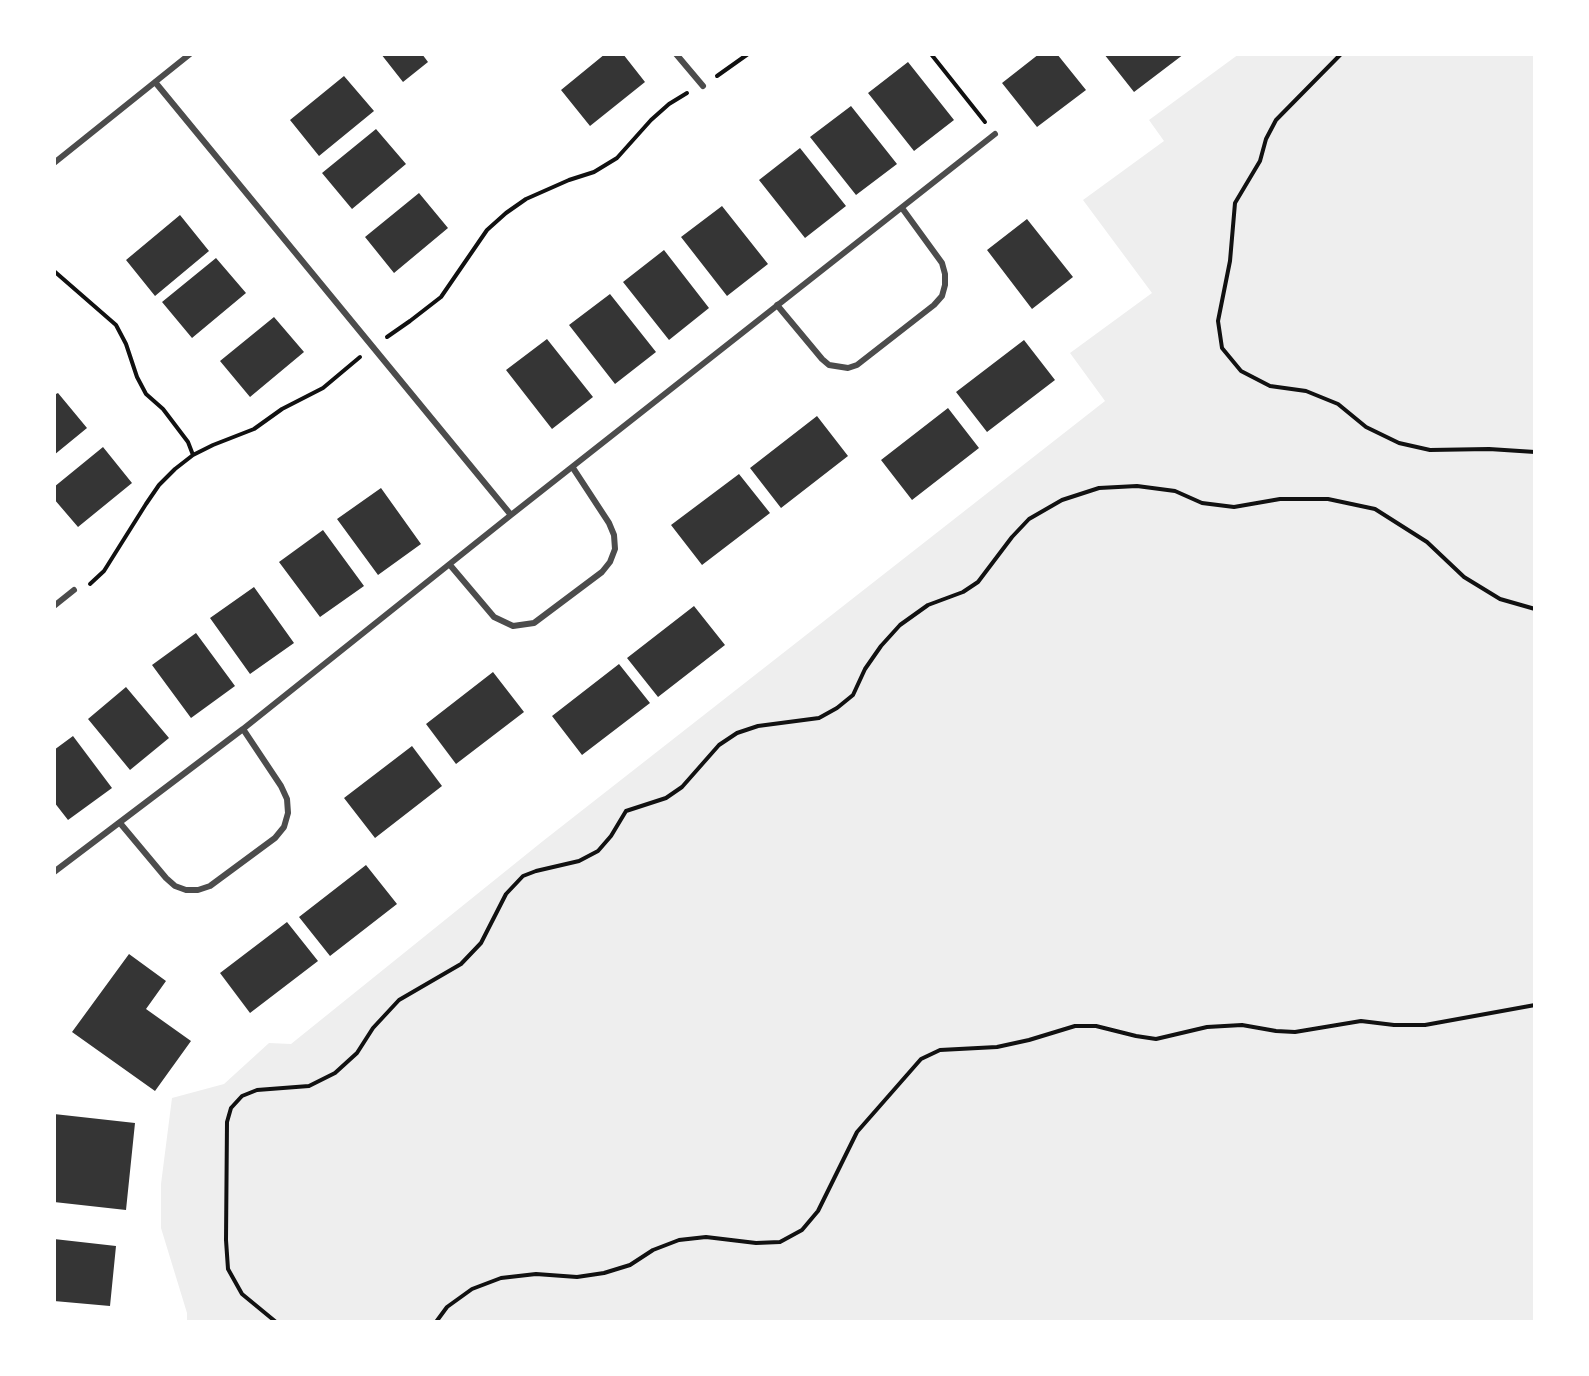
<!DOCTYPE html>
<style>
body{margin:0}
#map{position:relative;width:1589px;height:1376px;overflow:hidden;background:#fff;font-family:Karla,sans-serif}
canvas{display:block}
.frame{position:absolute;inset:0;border:56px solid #fff;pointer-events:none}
</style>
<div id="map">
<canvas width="1589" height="1376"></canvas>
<div class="frame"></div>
</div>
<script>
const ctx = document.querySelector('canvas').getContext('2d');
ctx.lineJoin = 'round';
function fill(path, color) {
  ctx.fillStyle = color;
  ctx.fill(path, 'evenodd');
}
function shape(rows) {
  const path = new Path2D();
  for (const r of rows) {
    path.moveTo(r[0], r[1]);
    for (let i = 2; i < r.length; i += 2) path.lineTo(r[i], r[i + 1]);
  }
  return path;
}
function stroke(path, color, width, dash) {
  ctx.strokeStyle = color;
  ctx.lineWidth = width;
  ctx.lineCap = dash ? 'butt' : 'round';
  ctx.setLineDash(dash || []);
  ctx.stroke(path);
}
const green = shape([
 [1239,54,1535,54,1535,1322,187,1322,187,1313,161,1228,161,1184,172,1098,224,1084,269,1043,291,1044,543,841,1105,401,1070,353,1152,293,1083,200,1164,141,1149,120]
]);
const building = shape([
 [381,54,422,54,428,62,403,82],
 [605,54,623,54,645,82,590,126,561,90],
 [1039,54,1057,54,1086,90,1037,127,1002,83],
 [1104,54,1184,54,1134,92],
 [908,62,954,120,914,151,868,93],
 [344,76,374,111,319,156,290,120],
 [851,106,897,164,856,195,810,137],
 [376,129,406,164,352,209,322,173],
 [800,148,846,206,805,238,759,180],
 [419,193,448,228,394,273,365,237],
 [722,206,768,264,727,296,681,237],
 [180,215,209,251,155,296,126,260],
 [1027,219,1073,277,1032,309,987,250],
 [664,250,709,308,669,340,623,282],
 [216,258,246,293,192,338,162,302],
 [610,294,656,352,615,384,569,325],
 [274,317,304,352,250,397,220,361],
 [547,339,593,397,552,429,506,370],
 [1024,340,1055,380,987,432,956,392],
 [58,393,87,428,54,455,54,395],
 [948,408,979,448,912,500,881,460],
 [817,416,848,456,781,508,750,468],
 [103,447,132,483,78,527,54,499,54,487],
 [739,474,770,513,702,565,671,525],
 [381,488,421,544,378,575,337,519],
 [323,530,364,586,320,617,279,562],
 [254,587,294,643,250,674,210,618],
 [694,606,725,645,658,697,627,658],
 [196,633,235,686,191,718,152,665],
 [619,664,650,703,582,755,552,716],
 [493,672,524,712,456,764,426,724],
 [126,687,169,738,130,770,88,719],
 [73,736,112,788,68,820,54,802,54,750],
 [412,746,442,786,375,838,344,798],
 [366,865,397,904,330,956,299,917],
 [287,922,318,961,250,1013,220,973],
 [129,954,166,981,146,1009,191,1041,155,1091,72,1032],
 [54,1114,135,1123,126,1210,54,1202],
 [54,1239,116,1246,110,1306,54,1301]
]);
const path = shape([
 [931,54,985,122],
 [1341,54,1276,120,1266,139,1260,161,1235,203,1230,261,1218,321,1222,348,1241,371,1270,386,1306,391,1338,404,1366,427,1399,443,1430,450,1489,449,1535,452],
 [717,76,748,54],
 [54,271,116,325,126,344,137,377,146,394,163,409,188,442,193,455],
 [387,337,410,321,441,297,487,230,506,213,526,199,569,180,594,172,617,158,651,120,669,104,687,93],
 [90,584,104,571,146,504,159,485,175,469,193,455,213,445,254,429,282,409,323,388,360,357],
 [276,1322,242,1294,228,1269,226,1240,227,1122,231,1108,242,1096,257,1090,309,1086,335,1073,357,1053,373,1028,399,1000,461,964,481,943,506,894,523,876,536,871,579,861,598,851,611,836,626,811,666,798,682,787,719,745,737,733,758,726,819,718,837,708,853,695,865,669,881,646,900,625,928,605,963,592,978,582,1012,537,1029,519,1062,500,1099,488,1137,486,1175,491,1202,503,1234,507,1280,499,1328,499,1375,509,1427,542,1464,577,1500,599,1535,609],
 [436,1322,447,1307,472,1289,501,1278,536,1274,577,1277,604,1273,630,1265,653,1250,679,1240,706,1237,756,1243,780,1242,802,1230,818,1211,857,1132,921,1059,940,1050,997,1047,1029,1040,1075,1026,1096,1026,1136,1036,1156,1039,1207,1027,1242,1025,1276,1031,1295,1032,1361,1021,1394,1025,1425,1025,1535,1005]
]);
const minor = shape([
 [676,54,703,86],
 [155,82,511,515],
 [54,163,190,54],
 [777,305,822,359,829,365,848,368,857,365,934,305,942,296,945,285,945,274,942,263,902,208],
 [450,565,494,617,513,626,534,623,602,572,610,562,615,549,614,535,609,523,573,468],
 [54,606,74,590],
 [120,823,166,878,175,886,186,890,198,890,210,886,275,838,284,827,288,813,287,799,281,786,243,729],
 [54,872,243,729,511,515,995,134]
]);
fill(green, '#eee');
fill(building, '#353535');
stroke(path, '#111', 4);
stroke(minor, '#4c4c4c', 6);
</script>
